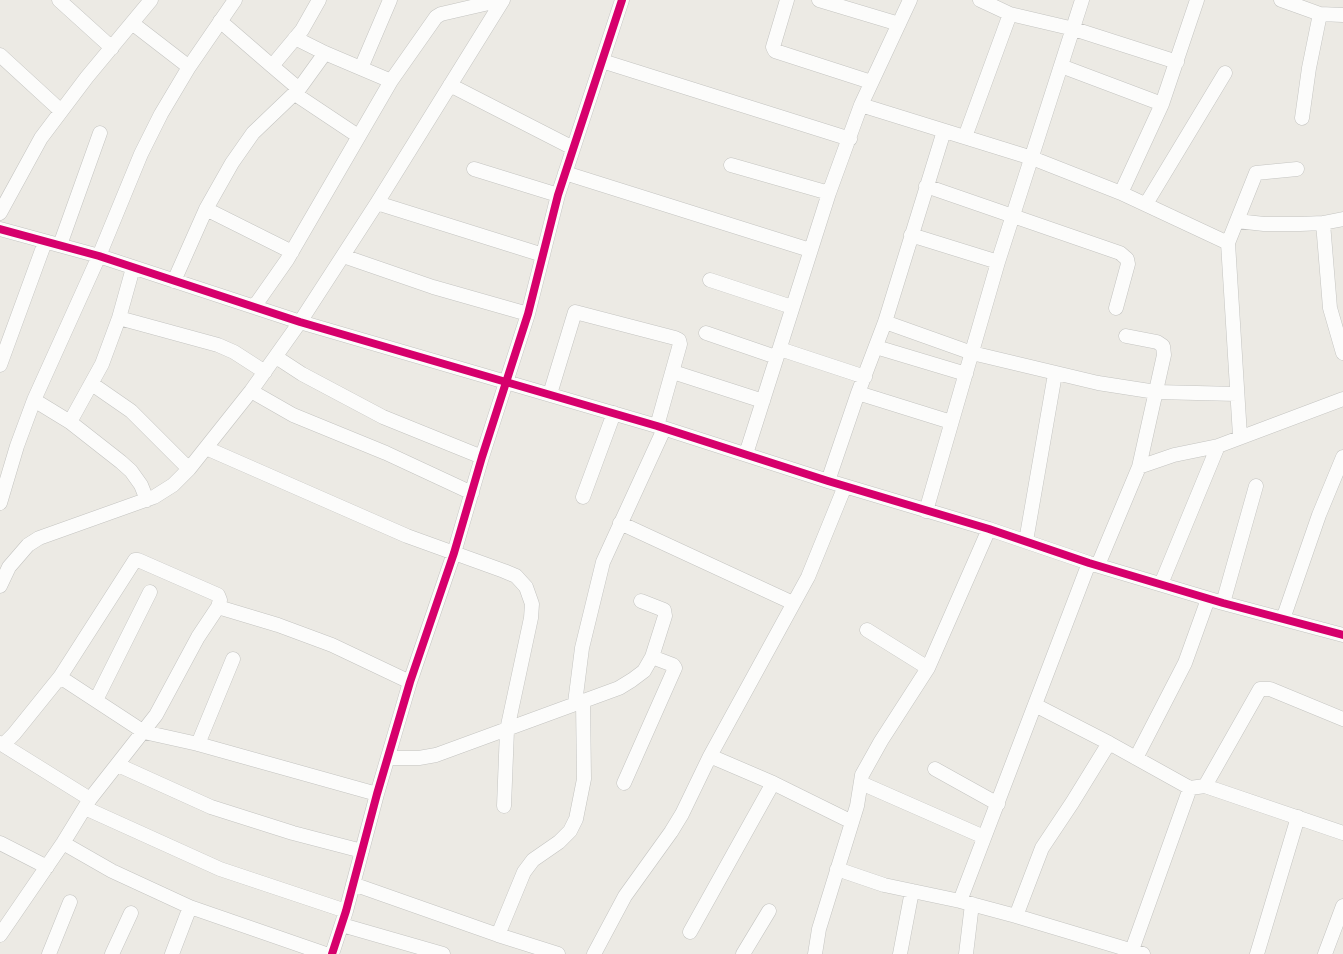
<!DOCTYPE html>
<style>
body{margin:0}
canvas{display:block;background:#eceae4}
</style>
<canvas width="1343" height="954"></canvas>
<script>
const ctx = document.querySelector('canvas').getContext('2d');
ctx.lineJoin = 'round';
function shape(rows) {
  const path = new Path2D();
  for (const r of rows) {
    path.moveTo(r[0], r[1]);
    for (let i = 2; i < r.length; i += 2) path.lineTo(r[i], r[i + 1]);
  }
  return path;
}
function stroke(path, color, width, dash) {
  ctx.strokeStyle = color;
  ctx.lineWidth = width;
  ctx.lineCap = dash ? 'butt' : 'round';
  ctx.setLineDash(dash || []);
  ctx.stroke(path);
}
const street = shape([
 [59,0,112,48],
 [787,0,773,47,775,51,871,82],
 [819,0,899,24],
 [980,0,1010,14,1074,29,1177,62],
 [1281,0,1320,14,1343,15],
 [220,21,272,66,302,30,319,0],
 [132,23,189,67],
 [0,55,61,111],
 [602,61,850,139],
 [272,66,299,89],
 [1061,66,1162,104],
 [361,68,390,0],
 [391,81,436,17,441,14,502,0],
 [450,85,573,148],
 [295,94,358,136],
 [861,105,1032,158,1121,193,1228,243,1240,436],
 [1302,118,1309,68,1320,14],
 [965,137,1010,14],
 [731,165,829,193],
 [474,169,558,195],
 [565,173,810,250],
 [926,186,1120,253,1127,259,1128,264,1116,308],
 [1121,193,1162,104,1197,0],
 [377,203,543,255],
 [1146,204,1225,73],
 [206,209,292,252],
 [0,213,41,138,87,77,151,0],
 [1237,221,1264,224,1300,224,1323,223,1343,219],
 [1323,223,1330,308,1343,353],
 [0,229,99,256,300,322,657,426,828,481,989,529,1089,563,1223,603,1343,635],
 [911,235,998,262],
 [1228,243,1256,173,1297,169],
 [60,245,100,133],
 [343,256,433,287,528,314],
 [710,280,792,307],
 [174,281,206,209,232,163,253,133,299,89,325,53],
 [254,307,287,260,391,81,325,53,295,38],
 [119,318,218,345,234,352,265,372],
 [885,322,972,353,1098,383,1156,392,1237,394],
 [706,333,776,357],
 [876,347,966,374],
 [780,349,865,377],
 [276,357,302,374,383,417,482,457],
 [0,365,45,242],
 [673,372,763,401],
 [92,384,131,411,189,469],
 [251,391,293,415,386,453,472,493],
 [858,393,951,422],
 [550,394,575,312,675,338,679,340,680,344,657,426],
 [34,400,70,422,121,462,131,471,141,485,147,500],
 [70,422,102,364,119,318,133,268],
 [206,448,407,536,504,571,516,576,526,587,532,604,531,618,507,730,504,806],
 [746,454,829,193,861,105,910,0],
 [1139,467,1174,455,1218,446],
 [828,481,858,393,885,322,944,131],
 [583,497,614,413],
 [0,503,17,446,34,400,99,256,141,154,161,114,189,67,235,0],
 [926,511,998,262,1082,0],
 [620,523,793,603],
 [1026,541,1055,374],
 [1098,565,1139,467,1164,355,1163,346,1157,342,1126,336],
 [1161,584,1218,446,1343,399],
 [0,586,9,567,28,545,39,538,154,497,173,485,189,469,251,391,300,322,377,203,503,0],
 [1223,603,1256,486],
 [218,607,278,625,332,645,410,682],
 [1283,619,1319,515,1343,457],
 [867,630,928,668],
 [60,677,144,732,198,744,377,794],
 [96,700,150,592],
 [575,703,582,648,603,562,664,429],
 [1035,705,1109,743,1190,788,1205,786,1343,833],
 [0,743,90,799],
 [198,744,233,659],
 [710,756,773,783,852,822],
 [388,758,419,758,436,755,619,688,632,680,644,671,652,657,665,616,664,610,641,601],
 [1136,758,1185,663,1208,599],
 [118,765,211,807,293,833,362,851],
 [935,769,998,804],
 [624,783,675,668,673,665,652,657],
 [861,783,984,837],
 [1205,786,1260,689,1270,689,1343,719],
 [85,808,220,869,346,911],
 [0,843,47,867],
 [63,843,112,871,190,907,326,954],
 [837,869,884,885,960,901,1016,916,1143,954],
 [353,884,498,935,558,954],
 [960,901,1089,563],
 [1016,916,1042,848,1072,803,1109,743],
 [342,925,443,954],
 [690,932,773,783],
 [0,935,63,843,90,799,156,715,198,637,218,607,220,600,218,595,138,560,135,560,60,677,14,734,3,745],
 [498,935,524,872,533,860,559,842,570,831,576,819,584,779,583,701],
 [1132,950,1190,788],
 [49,954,70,902],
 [112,954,131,913],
 [172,954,190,907],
 [332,954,346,911,377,794,410,682,454,553,482,457,528,314,558,195,622,0],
 [594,954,625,896,671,832,682,814,710,756,808,577,845,486],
 [743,954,769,911],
 [815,954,819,929,857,806,862,775,881,741,928,668,989,529],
 [900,954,912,891],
 [966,954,972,904],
 [1257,954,1298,817],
 [1325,954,1343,906]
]);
const cycleway = shape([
 [0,229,99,256,300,322,657,426,828,481,989,529,1089,563,1223,603,1343,635],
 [332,954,346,911,377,794,410,682,454,553,482,457,528,314,558,195,622,0]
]);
stroke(street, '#c4c4c1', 15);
stroke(street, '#fcfcfb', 14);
stroke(cycleway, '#d6006c', 8);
</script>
